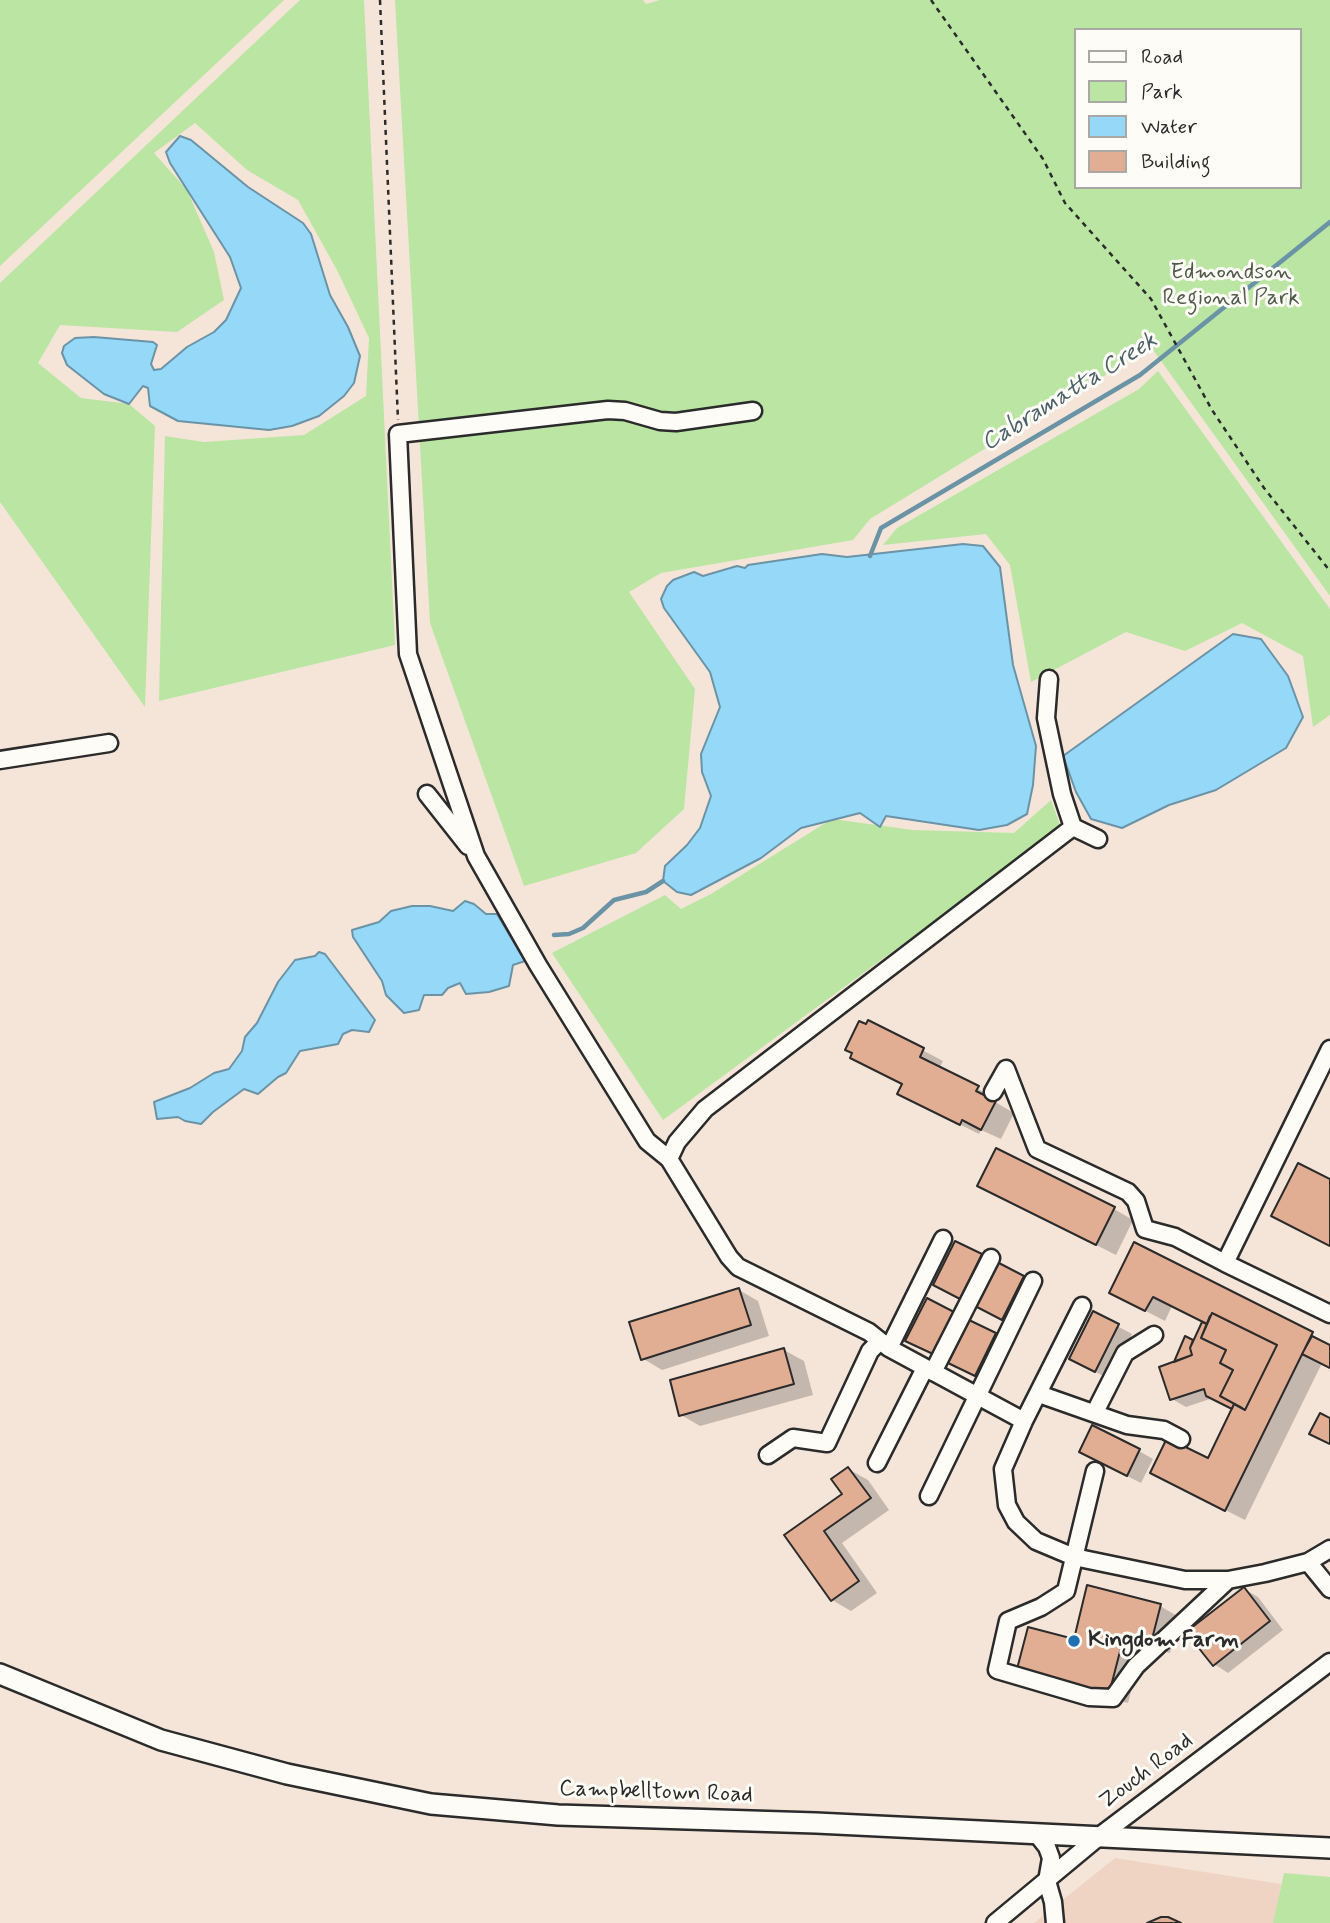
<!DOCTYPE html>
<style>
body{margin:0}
#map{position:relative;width:1330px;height:1923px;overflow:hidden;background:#f5e5d9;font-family:Mynerve,sans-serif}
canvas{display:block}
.legend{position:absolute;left:1074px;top:28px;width:228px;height:161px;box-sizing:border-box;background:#fdfcf7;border:2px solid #a9a8a5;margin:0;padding:9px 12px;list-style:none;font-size:21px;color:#2b2b2b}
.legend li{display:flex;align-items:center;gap:14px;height:35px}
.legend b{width:35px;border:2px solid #a9a8a5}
</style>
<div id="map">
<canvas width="1330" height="1923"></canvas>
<ul class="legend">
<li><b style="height:9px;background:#fdfcf7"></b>Road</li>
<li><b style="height:19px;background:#bae5a3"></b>Park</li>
<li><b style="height:19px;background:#96d8f8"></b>Water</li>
<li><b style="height:19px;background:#e1ae93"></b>Building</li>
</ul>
</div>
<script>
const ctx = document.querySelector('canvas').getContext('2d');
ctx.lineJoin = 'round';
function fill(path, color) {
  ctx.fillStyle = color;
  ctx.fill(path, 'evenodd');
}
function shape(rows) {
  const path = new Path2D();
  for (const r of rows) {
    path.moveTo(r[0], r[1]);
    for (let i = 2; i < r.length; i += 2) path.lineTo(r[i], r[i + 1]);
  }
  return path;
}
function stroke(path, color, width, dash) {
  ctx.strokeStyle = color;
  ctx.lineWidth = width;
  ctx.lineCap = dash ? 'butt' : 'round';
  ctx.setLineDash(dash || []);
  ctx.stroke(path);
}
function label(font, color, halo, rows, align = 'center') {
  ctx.font = font + ' Mynerve,sans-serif';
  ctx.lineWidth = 6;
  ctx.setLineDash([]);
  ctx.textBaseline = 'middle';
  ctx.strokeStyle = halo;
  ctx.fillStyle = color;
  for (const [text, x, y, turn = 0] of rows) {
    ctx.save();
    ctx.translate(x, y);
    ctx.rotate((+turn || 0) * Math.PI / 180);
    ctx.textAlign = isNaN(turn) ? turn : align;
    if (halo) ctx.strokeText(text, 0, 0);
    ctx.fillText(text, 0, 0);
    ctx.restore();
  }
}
const built = shape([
 [1115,1858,1281,1884,1276,1916,1273,1923,1034,1923]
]);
const green = shape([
 [0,0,284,0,0,266],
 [300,0,364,0,395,645,159,701,165,436,204,442,304,435,366,396,369,338,337,270,298,200,247,170,195,123,154,153,187,190,214,252,224,300,177,332,60,325,38,363,81,398,129,404,155,426,145,707,0,502,0,283],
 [395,0,643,0,646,4,660,0,1330,0,1330,596,1151,347,870,519,853,540,661,573,629,592,695,689,684,809,636,853,524,886,430,623],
 [1076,30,1300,30,1300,187,1076,187],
 [1158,371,1330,609,1330,715,1313,727,1303,656,1242,623,1185,651,1126,632,1031,682,1010,565,986,534,883,545,897,528,1139,389],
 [1051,800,1061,828,663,1120,552,953,665,895,681,909,711,894,832,819,913,830,1014,833],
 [1284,1873,1330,1877,1330,1923,1273,1923]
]);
const water = shape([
 [180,136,191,140,248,187,303,223,311,234,330,295,348,327,360,356,354,383,344,396,319,416,292,426,269,430,178,421,150,406,148,388,143,386,129,404,104,394,67,365,62,353,64,346,75,338,94,337,153,342,157,345,151,364,154,370,161,369,187,347,214,332,226,320,241,288,230,257,170,163,166,152,180,136],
 [963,544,983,546,1000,567,1013,665,1036,746,1033,785,1027,814,1007,825,979,830,886,816,880,827,860,813,801,828,761,858,691,895,677,892,663,881,665,866,687,845,700,828,711,796,702,772,701,754,720,707,710,672,664,608,661,599,667,586,673,580,694,572,703,576,737,566,745,568,748,565,822,554,847,557,963,544],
 [1233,634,1261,639,1288,676,1303,717,1286,748,1216,790,1169,805,1122,828,1091,819,1076,792,1063,756,1233,634],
 [465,901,474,904,486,914,497,914,525,961,513,965,509,986,489,992,466,994,460,983,448,988,442,995,424,995,419,1010,404,1013,386,995,382,981,353,937,352,930,379,922,391,911,412,906,430,906,453,911,465,901],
 [319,952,325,954,375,1020,369,1032,352,1030,343,1034,338,1044,300,1051,286,1073,278,1077,258,1094,244,1089,213,1112,201,1124,185,1121,178,1117,157,1119,154,1102,190,1088,214,1073,229,1069,242,1051,245,1037,257,1023,278,982,295,960,315,956,319,952]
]);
const shadow = shape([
 [869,1022,943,1061,939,1069,997,1099,995,1102,1014,1113,1001,1139,981,1130,979,1134,919,1104,903,1084,867,1027],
 [999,1196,1114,1209,1133,1220,1116,1255],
 [1135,1245,1330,1344,1330,1367,1322,1363,1245,1520,1152,1473,1208,1461,1234,1409,1213,1398,1186,1407,1172,1399,1174,1364,1186,1338,1194,1343,1204,1322,1172,1306,1165,1321,1130,1303],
 [981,1256,1037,1285,1017,1326,950,1292],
 [739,1290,758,1301,769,1336,662,1370,642,1358],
 [953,1313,1009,1343,989,1383,908,1341],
 [1093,1313,1132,1334,1110,1379,1085,1367],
 [784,1350,804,1361,813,1395,700,1426,681,1415],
 [1139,1451,1153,1459,1141,1483,1095,1460],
 [848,1469,868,1480,889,1510,842,1543,877,1593,851,1611,832,1600,786,1535,844,1494],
 [1244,1589,1258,1597,1283,1630,1228,1673,1214,1664],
 [1160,1606,1179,1617,1170,1653,1143,1646,1128,1703,1039,1680,1075,1641]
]);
const stream = shape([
 [870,556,881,528,1140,375,1330,222],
 [554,935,569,934,583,928,614,900,646,892,663,881]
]);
const building = shape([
 [868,1020,924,1048,920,1057,979,1086,976,1091,996,1101,981,1130,962,1120,960,1125,897,1094,902,1084,850,1058,852,1053,845,1050,859,1021,866,1024,868,1020],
 [996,1148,1115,1207,1096,1245,977,1186,996,1148],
 [1298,1163,1330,1179,1330,1246,1271,1216,1298,1163],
 [955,1241,982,1254,960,1299,933,1285,955,1241],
 [1134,1242,1313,1332,1225,1511,1150,1473,1167,1438,1208,1458,1234,1404,1245,1410,1277,1345,1212,1313,1207,1324,1153,1297,1145,1311,1109,1293,1134,1242],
 [997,1262,1024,1276,1002,1320,975,1306,997,1262],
 [739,1288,751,1325,641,1360,629,1322,739,1288],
 [927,1298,954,1312,933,1354,905,1341,927,1298],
 [1093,1311,1119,1324,1095,1372,1069,1359,1093,1311],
 [1212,1313,1277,1345,1245,1410,1220,1396,1233,1370,1220,1363,1226,1350,1201,1338,1212,1313],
 [1210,1316,1201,1338,1226,1350,1220,1363,1233,1370,1220,1396,1242,1408,1234,1404,1232,1409,1206,1396,1204,1389,1170,1400,1159,1367,1192,1355,1190,1348,1202,1322,1207,1324,1210,1316],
 [969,1320,996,1333,975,1376,948,1363,969,1320],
 [1185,1336,1193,1340,1190,1348,1192,1355,1174,1362,1185,1336],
 [1312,1336,1330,1345,1330,1368,1302,1354,1312,1336],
 [784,1348,794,1384,679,1416,670,1380,784,1348],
 [1320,1413,1330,1418,1330,1444,1309,1434,1320,1413],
 [1092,1425,1140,1449,1127,1476,1079,1452,1092,1425],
 [848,1467,871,1498,824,1531,859,1581,831,1601,784,1535,842,1494,831,1479,848,1467],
 [1087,1585,1161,1604,1151,1643,1124,1636,1109,1694,1017,1669,1028,1627,1074,1639,1087,1585],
 [1244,1587,1270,1621,1213,1666,1186,1632,1244,1587],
 [1161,1917,1168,1917,1181,1923,1147,1923,1161,1917]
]);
const path = shape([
 [380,0,398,420],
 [931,0,1043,159,1065,203,1151,299,1212,410,1264,488,1330,571]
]);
const minor = shape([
 [0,760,109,743],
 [427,794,468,846],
 [1073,827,1098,839],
 [993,1092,1006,1069,1037,1149,1128,1192,1136,1201,1145,1229,1175,1237,1225,1263,1330,1049],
 [669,1159,647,1141,538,965,476,856,408,654,398,434,608,410,625,411,660,421,676,422,753,411],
 [1225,1263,1330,1314],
 [1082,1306,1024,1421,1003,1469,1007,1505,1016,1522,1036,1541,1074,1557,1185,1580,1228,1580,1265,1573,1308,1562,1330,1549],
 [889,1348,943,1239],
 [933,1372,991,1258],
 [1039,1394,1127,1425,1164,1430,1181,1439],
 [1095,1412,1125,1353,1154,1335],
 [1024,1421,889,1348,869,1332,738,1267,729,1257,669,1159,677,1142,705,1109,1073,827,1062,794,1046,718,1049,679],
 [768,1455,793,1438,827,1443,870,1351,880,1341],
 [877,1463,925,1368],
 [1095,1471,1066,1591,1041,1607,1008,1621,997,1670,1089,1697,1113,1698,1136,1666,1228,1580],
 [929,1496,1033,1281],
 [1308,1562,1330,1589],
 [1036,1833,1047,1847,1051,1858,1047,1881,1053,1902,1055,1923],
 [995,1923,1101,1835,1330,1662]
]);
const major = shape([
 [0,1674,161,1740,287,1774,431,1804,558,1815,816,1823,1330,1848]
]);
const markers = [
 [1074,1641,7,"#1f6fb2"]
];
const parkNames = [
 ["Edmondson",1231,273],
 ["Regional Park",1231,299]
];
const poiNames = [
 ["Kingdom Farm",1088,1641]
];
const streetNames = [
 ["Zouch Road",1147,1772,-37],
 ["Campbelltown Road",656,1793,2]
];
const waterNames = [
 ["Cabramatta Creek",1070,393,-32]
];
fill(built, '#efd4c4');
fill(green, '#bae5a3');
fill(water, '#96d8f8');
stroke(water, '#6b93a6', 2);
fill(shadow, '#0003');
stroke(stream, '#6b93a6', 4.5);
fill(building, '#e1ae93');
stroke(building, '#2b2b2b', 2);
stroke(minor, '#2b2b2b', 21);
stroke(major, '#2b2b2b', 24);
stroke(path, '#2b2b2b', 2.5, [5, 5]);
stroke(minor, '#fdfcf7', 16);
stroke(major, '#fdfcf7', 19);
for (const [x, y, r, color] of markers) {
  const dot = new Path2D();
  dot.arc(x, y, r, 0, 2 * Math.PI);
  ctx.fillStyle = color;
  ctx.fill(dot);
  stroke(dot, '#fdfcf7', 2.5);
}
label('23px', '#4f5a49', '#fdfcf7', parkNames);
label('bold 23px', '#2b2b2b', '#fdfcf7', poiNames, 'left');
label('23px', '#2b2b2b', '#fdfcf7', streetNames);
label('italic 24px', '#4b5f68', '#fdfcf7', waterNames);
</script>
